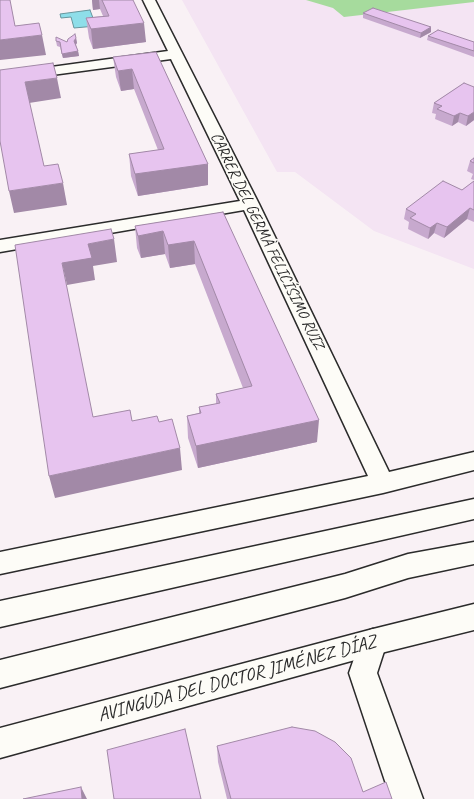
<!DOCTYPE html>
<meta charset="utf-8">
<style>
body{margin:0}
canvas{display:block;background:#f9f1f5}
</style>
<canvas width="474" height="799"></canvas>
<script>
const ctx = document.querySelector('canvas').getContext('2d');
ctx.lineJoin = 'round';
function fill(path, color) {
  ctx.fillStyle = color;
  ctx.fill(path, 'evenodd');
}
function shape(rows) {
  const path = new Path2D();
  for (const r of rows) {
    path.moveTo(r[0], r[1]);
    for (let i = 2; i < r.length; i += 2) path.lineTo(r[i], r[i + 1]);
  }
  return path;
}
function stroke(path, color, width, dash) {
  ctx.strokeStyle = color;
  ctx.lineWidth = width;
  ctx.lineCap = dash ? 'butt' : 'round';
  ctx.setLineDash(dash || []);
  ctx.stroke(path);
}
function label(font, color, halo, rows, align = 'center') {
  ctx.font = font + ' Caveat,sans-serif';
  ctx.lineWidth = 3;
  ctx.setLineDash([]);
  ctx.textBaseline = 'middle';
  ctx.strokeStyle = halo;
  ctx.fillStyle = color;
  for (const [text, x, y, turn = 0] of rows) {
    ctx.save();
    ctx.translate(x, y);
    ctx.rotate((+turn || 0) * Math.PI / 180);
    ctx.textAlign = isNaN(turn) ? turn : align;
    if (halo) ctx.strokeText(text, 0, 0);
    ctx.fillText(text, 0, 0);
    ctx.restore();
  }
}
const built = shape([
 [182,0,474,0,474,269,374,231,295,172,277,172]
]);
const green = shape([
 [306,0,474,0,474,2,344,17,333,8]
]);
const water = shape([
 [90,10,96,26,74,28,71,17,61,18,60,14,90,10]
]);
const street = shape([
 [143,0,155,0,259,204,389,472,474,452,474,470,383,493,0,574,0,552,368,476,244,210,0,252,0,240,240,201,171,59,0,82,0,74,168,51,143,0],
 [373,629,383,633,387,642,377,673,423,799,391,799,349,673,363,633,373,629]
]);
const secondary = shape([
 [474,604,474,630,373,655,0,758,0,728,373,629,474,604]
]);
const primary = shape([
 [474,499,474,519,0,627,0,601,474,499],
 [474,542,474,564,408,578,345,598,0,688,0,660,345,574,408,554,474,542]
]);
const wall = shape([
 [92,0,133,0,146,42,93,49,89,38,86,18,103,16,100,9,93,10],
 [363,13,431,27,431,32,420,38,363,18],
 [428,36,474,42,474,57,427,40],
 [76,38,77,43,76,45,78,51,79,56,63,58,60,47,57,46,56,41,67,42],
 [156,52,208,164,208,185,138,196,131,176,129,154,158,150,134,89,121,91,116,77,113,57],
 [464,83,474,120,466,126,458,122,452,126,435,119,436,114,432,113,434,103],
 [474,158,474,180,471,179,473,174,467,171,470,161],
 [474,181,474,222,467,219,444,238,434,233,428,239,408,229,409,222,404,219,406,209,462,190],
 [223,212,317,442,198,468,188,438,187,416,199,413,199,407,216,404,216,394,243,388,195,264,170,268,165,254,141,258,137,248,135,226],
 [217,746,363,792,392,799,227,799,218,762]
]);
const shadedWall = shape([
 [92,0,99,0,100,9,93,10],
 [144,23,146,42,93,49,91,29],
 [431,27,431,32,420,38,421,33],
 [42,35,46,55,0,60,0,40],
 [76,38,77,43,75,45,74,41],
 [78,51,79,56,63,58,62,54],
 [132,69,134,89,121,91,118,71],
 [57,78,61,98,29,103,25,82],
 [474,112,474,120,466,126,468,116],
 [460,113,458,122,452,126,454,116],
 [208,164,208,185,138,196,135,174],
 [63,183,67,205,14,213,9,191],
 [470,208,467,219,444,238,447,227],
 [437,223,434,233,428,239,430,228],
 [163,231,165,254,141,258,138,236],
 [114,239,117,262,93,266,95,280,67,285,62,263,88,244],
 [194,241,195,264,170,268,168,245],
 [319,420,317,442,198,468,196,446],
 [180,448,182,470,55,498,49,476],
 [81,787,87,799,82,799]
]);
const building = shape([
 [0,0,10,0,15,26,39,23,42,35,0,40,0,0],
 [102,0,133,0,144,23,91,29,86,18,109,16,102,0],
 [373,8,431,27,421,33,363,13,373,8],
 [438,30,474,42,474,51,428,36,438,30],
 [75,34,76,38,74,41,78,51,62,54,60,42,56,41,56,37,67,42,68,39,75,34],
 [156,52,208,164,135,174,129,154,164,149,132,69,118,71,113,57,156,52],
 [53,63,57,78,25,82,44,166,58,164,63,183,9,191,0,141,0,70,53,63],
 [464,83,474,87,474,112,468,116,460,113,454,116,437,109,442,106,434,103,464,83],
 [474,158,474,163,470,161,474,158],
 [443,181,462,190,474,181,474,210,470,208,447,227,437,223,430,228,410,218,416,214,406,209,443,181],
 [223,212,319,420,196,446,187,416,201,413,199,407,220,403,216,394,252,386,194,241,168,245,163,231,138,236,135,226,223,212],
 [111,229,114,239,88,244,92,258,62,263,93,417,130,410,132,421,157,416,159,422,172,419,180,448,49,476,15,245,111,229],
 [292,727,315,731,335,742,351,758,363,792,386,782,392,799,231,799,217,746,292,727],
 [185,729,201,799,114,799,107,750,185,729],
 [81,787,82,799,23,799,81,787]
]);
const streetNames = [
 ["CARRER DEL GERMÀ FELICÍSIMO RUIZ",267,241,64]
];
const nearStreetnames = [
 ["AVINGUDA DEL DOCTOR JIMÉNEZ DÍAZ",237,679,-15]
];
fill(built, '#f4e4f3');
fill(green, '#a6db9d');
fill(water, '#8edee9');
stroke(water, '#66969d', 1);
stroke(street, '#2b2b2b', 3);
stroke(secondary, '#2b2b2b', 3);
stroke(primary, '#2b2b2b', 3);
fill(street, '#fdfcf7');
fill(secondary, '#fdfcf7');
fill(primary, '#fdfcf7');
fill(wall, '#c7a9ce');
fill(shadedWall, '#a289a7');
fill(building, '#e7c4ef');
stroke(building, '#a289a7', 1);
label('16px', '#2b2b2b', '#fdfcf7', streetNames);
label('19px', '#2b2b2b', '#fdfcf7', nearStreetnames);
</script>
